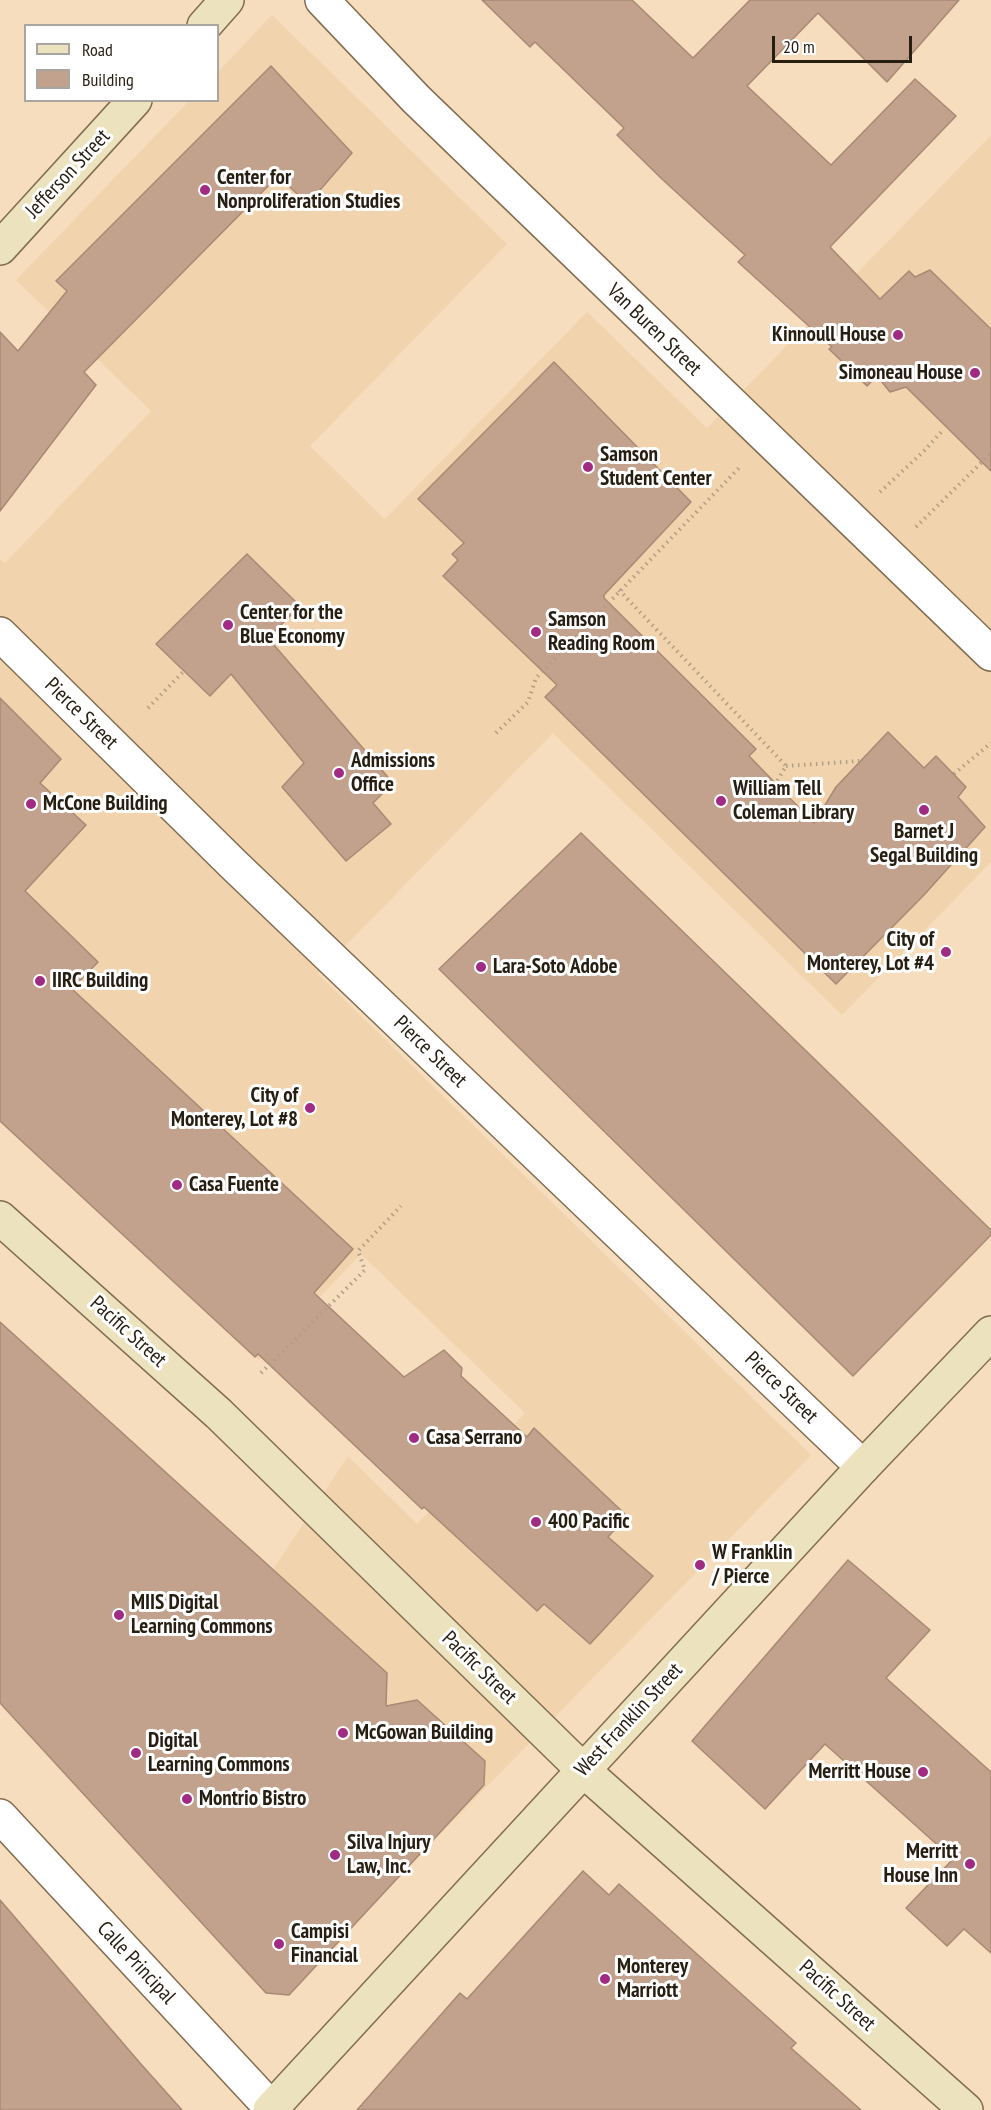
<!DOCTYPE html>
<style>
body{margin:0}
#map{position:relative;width:991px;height:2110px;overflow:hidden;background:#f6ddbe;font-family:"PT Sans Narrow",sans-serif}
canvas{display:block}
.legend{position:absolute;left:24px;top:24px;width:195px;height:78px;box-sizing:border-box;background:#fff;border:2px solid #a9a5a0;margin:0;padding:8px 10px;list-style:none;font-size:18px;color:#271e12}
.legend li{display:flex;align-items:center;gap:12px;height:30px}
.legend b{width:30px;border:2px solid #a9a5a0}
.scale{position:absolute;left:772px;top:36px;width:140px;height:27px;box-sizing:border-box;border:3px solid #271e12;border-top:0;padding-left:8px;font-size:18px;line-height:21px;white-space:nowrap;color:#271e12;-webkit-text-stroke:4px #fff;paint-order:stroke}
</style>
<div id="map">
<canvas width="991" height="2110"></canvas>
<ul class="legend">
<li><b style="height:8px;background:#ece2be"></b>Road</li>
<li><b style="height:16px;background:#c3a28d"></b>Building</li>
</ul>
<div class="scale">20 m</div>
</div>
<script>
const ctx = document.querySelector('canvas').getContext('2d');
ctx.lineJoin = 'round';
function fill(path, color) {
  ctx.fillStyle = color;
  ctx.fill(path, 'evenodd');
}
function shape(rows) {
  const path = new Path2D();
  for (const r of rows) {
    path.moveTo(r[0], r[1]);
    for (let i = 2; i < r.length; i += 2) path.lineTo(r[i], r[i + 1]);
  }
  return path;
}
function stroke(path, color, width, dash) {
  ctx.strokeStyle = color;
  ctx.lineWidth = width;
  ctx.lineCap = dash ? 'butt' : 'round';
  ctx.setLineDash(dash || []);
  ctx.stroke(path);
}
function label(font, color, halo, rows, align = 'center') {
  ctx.font = font + ' "PT Sans Narrow",sans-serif';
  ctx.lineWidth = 6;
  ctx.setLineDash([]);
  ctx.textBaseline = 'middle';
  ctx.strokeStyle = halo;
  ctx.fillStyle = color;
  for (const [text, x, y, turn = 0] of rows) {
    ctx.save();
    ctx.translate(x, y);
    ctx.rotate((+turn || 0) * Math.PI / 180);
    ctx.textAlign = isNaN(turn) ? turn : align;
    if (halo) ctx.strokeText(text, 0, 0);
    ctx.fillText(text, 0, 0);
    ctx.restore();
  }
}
const built = shape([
 [272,15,507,244,310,446,385,519,587,312,707,428,991,135,991,862,842,1015,553,733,318,974,811,1455,416,1859,340,1787,214,1715,105,1817,65,1773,272,1571,348,1456,417,1524,525,1413,361,1254,259,1360,0,1109,0,559,5,563,151,411,16,280,189,101,218,100,218,72]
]);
const building = shape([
 [482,0,632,0,693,58,750,0,959,0,887,82,818,13,747,86,831,165,915,79,956,116,830,247,880,299,909,271,915,277,930,270,991,329,991,471,906,387,890,392,877,376,867,386,829,349,832,347,738,262,745,255,663,180,617,135,624,128,535,42,530,47,482,0],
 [271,66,352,153,308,204,278,176,84,372,96,385,0,511,0,332,18,351,67,291,56,281,271,66],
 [554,362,691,502,604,595,604,598,756,749,749,756,814,823,836,787,888,732,924,768,936,756,966,787,958,797,985,827,924,895,836,984,545,697,557,685,443,576,458,560,452,554,464,543,418,499,554,362],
 [247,554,300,606,268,638,393,783,373,803,391,824,346,861,282,787,304,763,231,674,210,696,156,644,247,554],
 [0,698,61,759,40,783,86,825,25,891,98,962,72,989,353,1249,314,1293,404,1377,444,1350,462,1368,461,1376,527,1437,534,1428,627,1516,608,1537,653,1576,590,1644,544,1604,537,1611,424,1507,422,1509,258,1354,255,1357,0,1121,0,698],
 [581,833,991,1230,991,1235,853,1376,439,969,581,833],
 [0,1322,387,1673,386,1706,417,1700,485,1761,484,1785,289,1995,266,1993,0,1703,0,1322],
 [848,1560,930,1630,886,1678,991,1772,991,1953,964,1929,947,1946,906,1908,953,1859,825,1744,765,1809,692,1741,848,1560],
 [583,1871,609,1895,619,1884,796,2043,791,2048,861,2110,357,2110,460,1993,467,1999,583,1871],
 [0,1900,140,2063,182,2110,0,2110,0,1900]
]);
const path = shape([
 [880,492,923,452,944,429],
 [916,527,991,453],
 [619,590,786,766,777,781],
 [148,708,184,671],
 [496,733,528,702,536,678,740,467],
 [786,766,860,761],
 [954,774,991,743],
 [261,1373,365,1270,358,1251,401,1206]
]);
const street = shape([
 [322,0,416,99,991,654],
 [0,634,233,864,863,1467],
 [0,1816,273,2110]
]);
const secondary = shape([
 [204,26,227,0],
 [0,248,135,100],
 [0,1218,219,1414,583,1770,966,2110],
 [270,2110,863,1467,991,1333]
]);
const markers = [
 [205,190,6,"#a12a83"],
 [898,335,6,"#a12a83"],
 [975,373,6,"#a12a83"],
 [588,467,6,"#a12a83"],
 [228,625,6,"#a12a83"],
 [536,632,6,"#a12a83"],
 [339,773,6,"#a12a83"],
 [721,801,6,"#a12a83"],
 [31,804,6,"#a12a83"],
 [924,810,6,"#a12a83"],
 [946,952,6,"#a12a83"],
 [481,967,6,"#a12a83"],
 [40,981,6,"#a12a83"],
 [310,1108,6,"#a12a83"],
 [177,1185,6,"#a12a83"],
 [414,1438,6,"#a12a83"],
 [536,1522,6,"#a12a83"],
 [700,1565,6,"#a12a83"],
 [119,1615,6,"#a12a83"],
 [343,1733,6,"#a12a83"],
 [136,1753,6,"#a12a83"],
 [923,1772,6,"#a12a83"],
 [187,1799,6,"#a12a83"],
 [335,1855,6,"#a12a83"],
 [970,1864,6,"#a12a83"],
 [279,1944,6,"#a12a83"],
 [605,1979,6,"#a12a83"]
];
const streetNames = [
 ["Jefferson Street",68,174,-47],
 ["Van Buren Street",654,330,44],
 ["Pierce Street",81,714,44],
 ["Pierce Street",430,1052,44],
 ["Pacific Street",128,1332,42],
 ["Pierce Street",781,1388,44],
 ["Pacific Street",479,1668,44],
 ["West Franklin Street",629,1720,-47],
 ["Calle Principal",136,1963,47],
 ["Pacific Street",837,1996,42]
];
const poiNames = [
 ["Center for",217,178],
 ["Nonproliferation Studies",217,202],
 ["Kinnoull House",886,335,"right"],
 ["Simoneau House",963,373,"right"],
 ["Samson",600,455],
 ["Student Center",600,479],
 ["Center for the",240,613],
 ["Blue Economy",240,637],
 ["Samson",548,620],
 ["Reading Room",548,644],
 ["Admissions",351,761],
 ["Office",351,785],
 ["William Tell",733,789],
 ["Coleman Library",733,813],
 ["McCone Building",43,804],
 ["Barnet J",924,832,"center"],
 ["Segal Building",924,856,"center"],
 ["City of",934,940,"right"],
 ["Monterey, Lot #4",934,964,"right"],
 ["Lara-Soto Adobe",493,967],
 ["IIRC Building",52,981],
 ["City of",298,1096,"right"],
 ["Monterey, Lot #8",298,1120,"right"],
 ["Casa Fuente",189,1185],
 ["Casa Serrano",426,1438],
 ["400 Pacific",548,1522],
 ["W Franklin",712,1553],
 ["/ Pierce",712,1577],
 ["MIIS Digital",131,1603],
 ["Learning Commons",131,1627],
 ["McGowan Building",355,1733],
 ["Digital",148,1741],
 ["Learning Commons",148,1765],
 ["Merritt House",911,1772,"right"],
 ["Montrio Bistro",199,1799],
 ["Silva Injury",347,1843],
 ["Law, Inc.",347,1867],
 ["Merritt",958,1852,"right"],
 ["House Inn",958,1876,"right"],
 ["Campisi",291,1932],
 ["Financial",291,1956],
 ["Monterey",617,1967],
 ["Marriott",617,1991]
];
fill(built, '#f1d4ae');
fill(building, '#c3a28d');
stroke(building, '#a88974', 1.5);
stroke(street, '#826d51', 36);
stroke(secondary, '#826d51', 36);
stroke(path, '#b19e85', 4, [1.5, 4.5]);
stroke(street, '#fff', 33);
stroke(secondary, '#ece2be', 33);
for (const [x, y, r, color] of markers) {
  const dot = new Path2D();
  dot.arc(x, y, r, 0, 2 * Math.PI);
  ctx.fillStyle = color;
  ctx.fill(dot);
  stroke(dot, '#fff', 2);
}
label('21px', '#271e12', '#fff', streetNames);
label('bold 21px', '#271e12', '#fff', poiNames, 'left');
</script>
